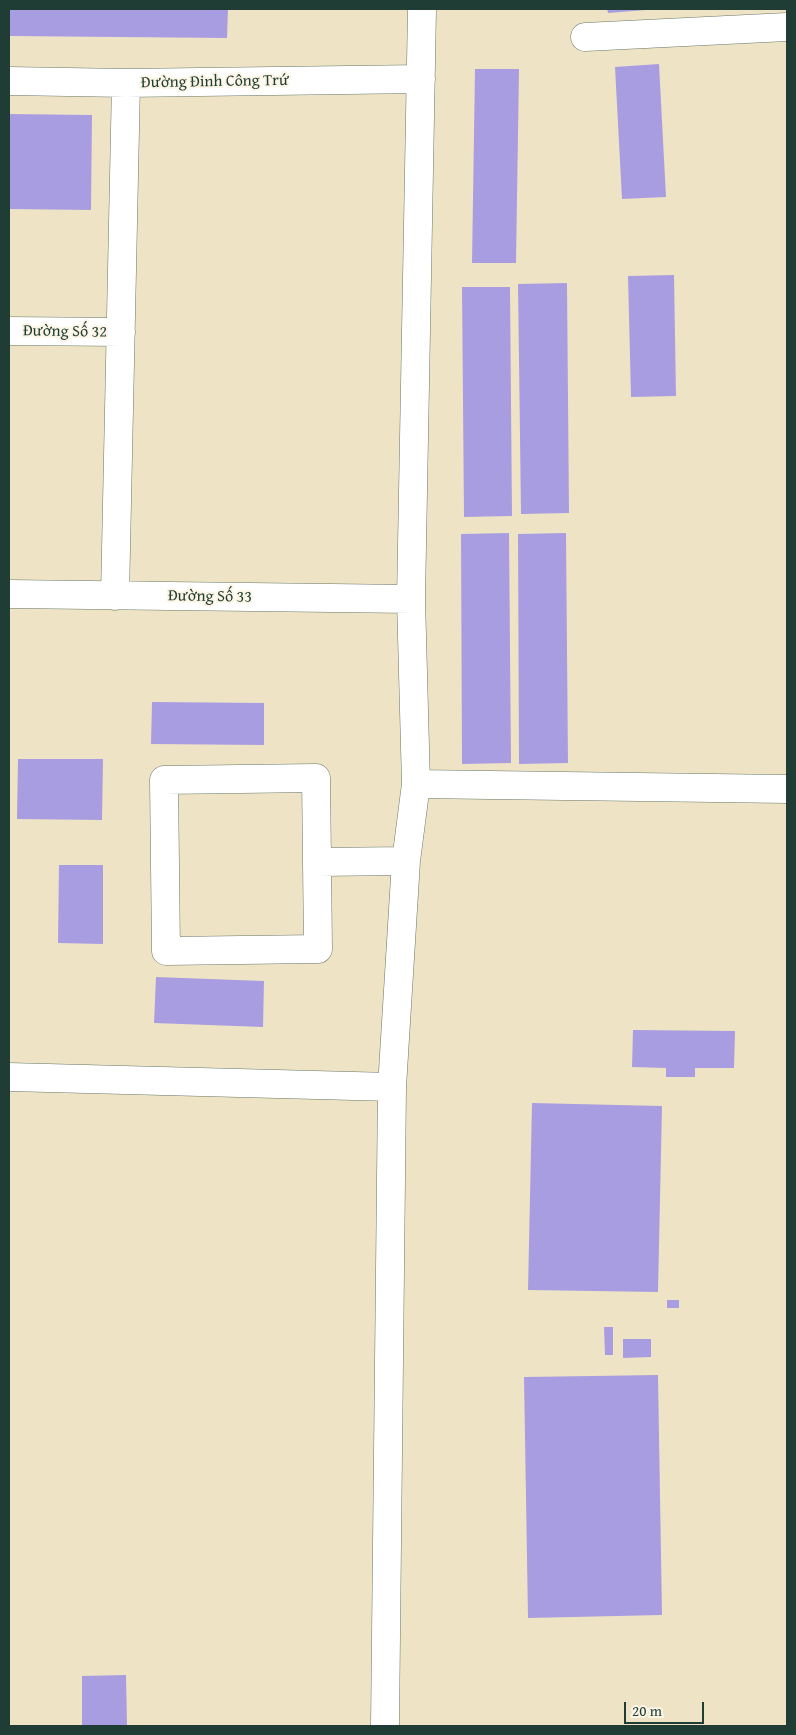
<!DOCTYPE html>
<meta charset="utf-8">
<style>
body{margin:0}
#map{position:relative;width:796px;height:1735px;overflow:hidden;background:#eee4c5;font-family:"Gentium Book Plus",serif}
canvas{display:block}
.frame{position:absolute;inset:0;border:10px solid #1f3d34;pointer-events:none}
.scale{position:absolute;left:624px;top:1702px;width:80px;height:22px;box-sizing:border-box;border:2px solid #1f3d34;border-top:0;padding-left:6px;font-size:15px;line-height:18px;white-space:nowrap;color:#1f3d34;-webkit-text-stroke:4px #fcf5e5;paint-order:stroke}
</style>
<div id="map">
<canvas width="796" height="1735"></canvas>
<div class="frame"></div>
<div class="scale">20 m</div>
</div>
<script>
const ctx = document.querySelector('canvas').getContext('2d');
ctx.lineJoin = 'round';
function fill(path, color) {
  ctx.fillStyle = color;
  ctx.fill(path, 'evenodd');
}
function shape(rows) {
  const path = new Path2D();
  for (const r of rows) {
    path.moveTo(r[0], r[1]);
    for (let i = 2; i < r.length; i += 2) path.lineTo(r[i], r[i + 1]);
  }
  return path;
}
function stroke(path, color, width, dash) {
  ctx.strokeStyle = color;
  ctx.lineWidth = width;
  ctx.lineCap = dash ? 'butt' : 'round';
  ctx.setLineDash(dash || []);
  ctx.stroke(path);
}
function label(font, color, halo, rows, align = 'center') {
  ctx.font = font + ' "Gentium Book Plus",serif';
  ctx.lineWidth = 4;
  ctx.setLineDash([]);
  ctx.textBaseline = 'middle';
  ctx.strokeStyle = halo;
  ctx.fillStyle = color;
  for (const [text, x, y, turn = 0] of rows) {
    ctx.save();
    ctx.translate(x, y);
    ctx.rotate((+turn || 0) * Math.PI / 180);
    ctx.textAlign = isNaN(turn) ? turn : align;
    if (halo) ctx.strokeText(text, 0, 0);
    ctx.fillText(text, 0, 0);
    ctx.restore();
  }
}
const building = shape([
 [9,9,228,9,227,38,9,36],
 [607,9,646,9,646,10,608,13],
 [659,64,666,197,622,199,615,67],
 [475,69,519,69,516,263,472,263],
 [9,114,92,115,91,210,9,209],
 [674,275,676,396,631,397,628,276],
 [567,283,569,513,521,514,518,284],
 [462,287,510,287,512,516,464,517],
 [509,533,511,763,462,764,461,534],
 [566,533,568,763,519,764,518,534],
 [152,702,264,703,264,745,151,744],
 [18,759,103,759,102,820,17,819],
 [59,865,103,865,103,944,58,943],
 [156,977,264,981,263,1027,154,1023],
 [633,1030,735,1031,734,1068,695,1068,695,1077,666,1077,666,1068,632,1067],
 [532,1103,662,1106,658,1292,528,1290],
 [667,1300,679,1300,679,1308,667,1308],
 [604,1327,613,1327,613,1355,605,1355],
 [623,1339,651,1339,651,1357,623,1358],
 [658,1375,662,1615,528,1618,524,1377],
 [126,1675,127,1726,82,1726,82,1676]
]);
const minor = shape([
 [585,37,787,27],
 [9,81,126,83,421,79],
 [9,331,121,332],
 [9,594,411,599],
 [115,596,126,83],
 [416,784,787,789],
 [317,862,316,778,164,780,166,951,318,949,317,862,406,861],
 [9,1077,392,1087],
 [385,1726,392,1087,406,861,416,784,411,599,422,9]
]);
const streetNames = [
 ["Đường Đinh Công Trứ",215,82,-1],
 ["Đường Số 32",65,332,1],
 ["Đường Số 33",210,597,1]
];
fill(building, '#a99de1');
stroke(minor, '#677767', 29);
stroke(minor, '#fff', 28);
label('16px', '#1f3d34', '#fcf5e5', streetNames);
</script>
